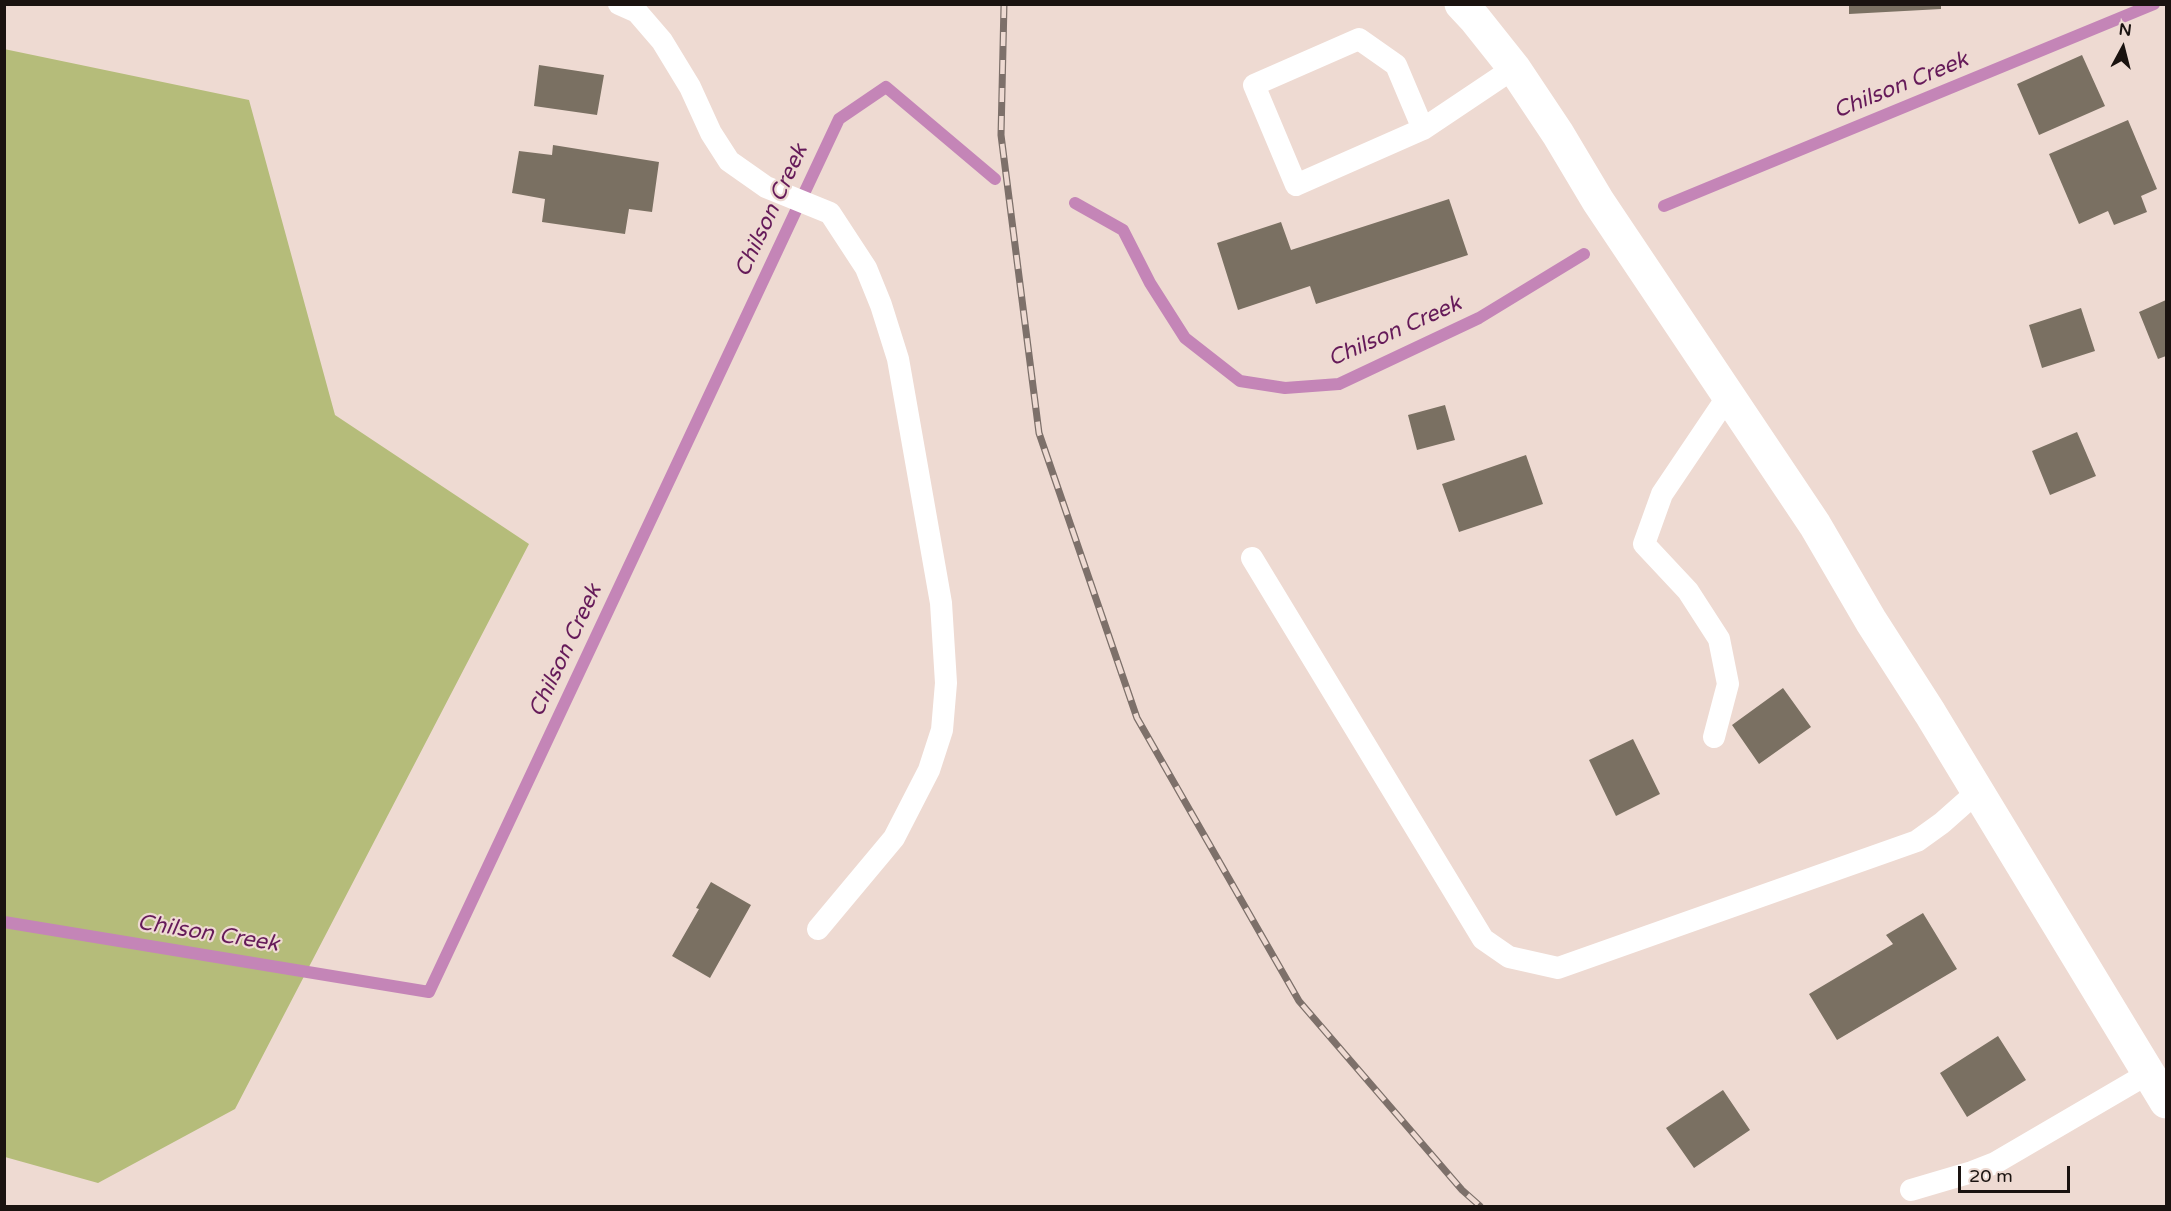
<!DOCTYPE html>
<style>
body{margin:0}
#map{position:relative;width:2171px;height:1211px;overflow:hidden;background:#eedad2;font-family:"Varela Round",sans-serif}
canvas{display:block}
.frame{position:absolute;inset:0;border:6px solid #1a1310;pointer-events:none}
.north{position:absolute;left:2093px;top:18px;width:60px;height:60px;-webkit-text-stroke:4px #eedad2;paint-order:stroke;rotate:7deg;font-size:16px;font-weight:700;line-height:24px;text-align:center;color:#1a1310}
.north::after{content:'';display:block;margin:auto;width:21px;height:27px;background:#1a1310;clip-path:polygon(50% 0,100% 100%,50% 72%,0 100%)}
.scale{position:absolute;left:1958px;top:1166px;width:112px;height:27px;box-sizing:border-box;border:3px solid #1a1310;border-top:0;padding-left:8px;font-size:18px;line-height:21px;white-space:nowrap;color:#1a1310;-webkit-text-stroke:4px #eedad2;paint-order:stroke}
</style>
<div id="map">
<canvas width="2171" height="1211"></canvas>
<div class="frame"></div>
<div class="north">N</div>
<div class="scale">20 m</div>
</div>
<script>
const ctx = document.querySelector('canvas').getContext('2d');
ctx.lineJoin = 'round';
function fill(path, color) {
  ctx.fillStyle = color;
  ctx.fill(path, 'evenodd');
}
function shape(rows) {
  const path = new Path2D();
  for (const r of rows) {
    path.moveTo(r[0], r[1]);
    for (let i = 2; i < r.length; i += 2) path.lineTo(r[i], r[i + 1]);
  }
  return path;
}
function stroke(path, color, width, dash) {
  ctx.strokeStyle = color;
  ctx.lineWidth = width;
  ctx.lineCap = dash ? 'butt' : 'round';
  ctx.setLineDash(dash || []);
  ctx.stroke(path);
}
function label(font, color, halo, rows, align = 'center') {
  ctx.font = font + ' "Varela Round",sans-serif';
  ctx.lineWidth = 4.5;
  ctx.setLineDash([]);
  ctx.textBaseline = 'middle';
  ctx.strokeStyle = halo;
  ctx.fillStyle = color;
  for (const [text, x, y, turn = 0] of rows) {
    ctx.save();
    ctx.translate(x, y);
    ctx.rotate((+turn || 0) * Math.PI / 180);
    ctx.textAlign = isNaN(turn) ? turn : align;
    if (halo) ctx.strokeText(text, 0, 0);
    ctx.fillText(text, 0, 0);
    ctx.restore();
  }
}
const green = shape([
 [4,49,249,100,335,415,529,544,235,1109,98,1183,5,1157]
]);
const stream = shape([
 [1075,203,1123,230,1150,283,1185,338,1240,381,1285,388,1339,384,1479,318,1584,254],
 [1664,206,2154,4],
 [4,922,429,992,839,119,886,87,995,179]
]);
const building = shape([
 [1849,4,1941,4,1941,9,1849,14],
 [2082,55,2105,106,2039,135,2017,84],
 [539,65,604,75,597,115,534,106],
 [2128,120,2157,189,2141,196,2147,212,2114,225,2108,211,2079,224,2049,154],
 [553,145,659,162,652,212,629,209,625,234,542,222,545,199,512,193,519,151,552,155],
 [1449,199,1468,255,1316,304,1310,286,1238,310,1217,243,1281,222,1291,250],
 [2166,300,2166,356,2158,359,2139,312],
 [2081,308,2095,351,2042,368,2029,325],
 [1445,405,1455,440,1417,450,1408,415],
 [2077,432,2096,476,2050,495,2032,451],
 [1526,455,1543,504,1459,532,1442,484],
 [1783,688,1811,727,1759,764,1732,725],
 [1633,739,1660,794,1616,816,1589,760],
 [711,882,751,905,710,978,672,956,699,909,696,908],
 [1923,913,1957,969,1837,1040,1809,994,1893,944,1886,935],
 [1998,1036,2026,1080,1967,1117,1940,1073],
 [1723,1090,1750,1130,1694,1168,1666,1128]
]);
const service = shape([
 [619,4,637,12,662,41,690,87,711,133,729,161,766,187,830,213,866,268,881,305,898,359,941,603,946,683,942,730,929,770,894,838,818,929],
 [1423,129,1396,65,1359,39,1254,85,1296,185,1423,129,1514,68],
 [1252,558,1483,939,1509,957,1558,968,1917,841,1942,823,1977,792],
 [1714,737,1728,684,1719,639,1688,591,1644,544,1662,494,1728,396],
 [1911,1190,1972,1172,1995,1163,2149,1073]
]);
const primary = shape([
 [1461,4,1475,19,1514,68,1558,134,1598,201,1815,525,1871,621,1930,713,2166,1102]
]);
const rail = shape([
 [1004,4,1001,135,1039,433,1137,718,1299,1001,1462,1190,1480,1206]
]);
const waterNames = [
 ["Chilson Creek",1901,86,-22],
 ["Chilson Creek",772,211,-65],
 ["Chilson Creek",1395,332,-24],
 ["Chilson Creek",566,651,-65],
 ["Chilson Creek",208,934,9]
];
fill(green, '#b5bc7a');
stroke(stream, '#c485b7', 12);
fill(building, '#7a7062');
stroke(service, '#fff', 22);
stroke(primary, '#fff', 33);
stroke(rail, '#7d706a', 7);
stroke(rail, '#eedad2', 4.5, [14]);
label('italic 22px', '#651a59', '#eedad2', waterNames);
</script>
